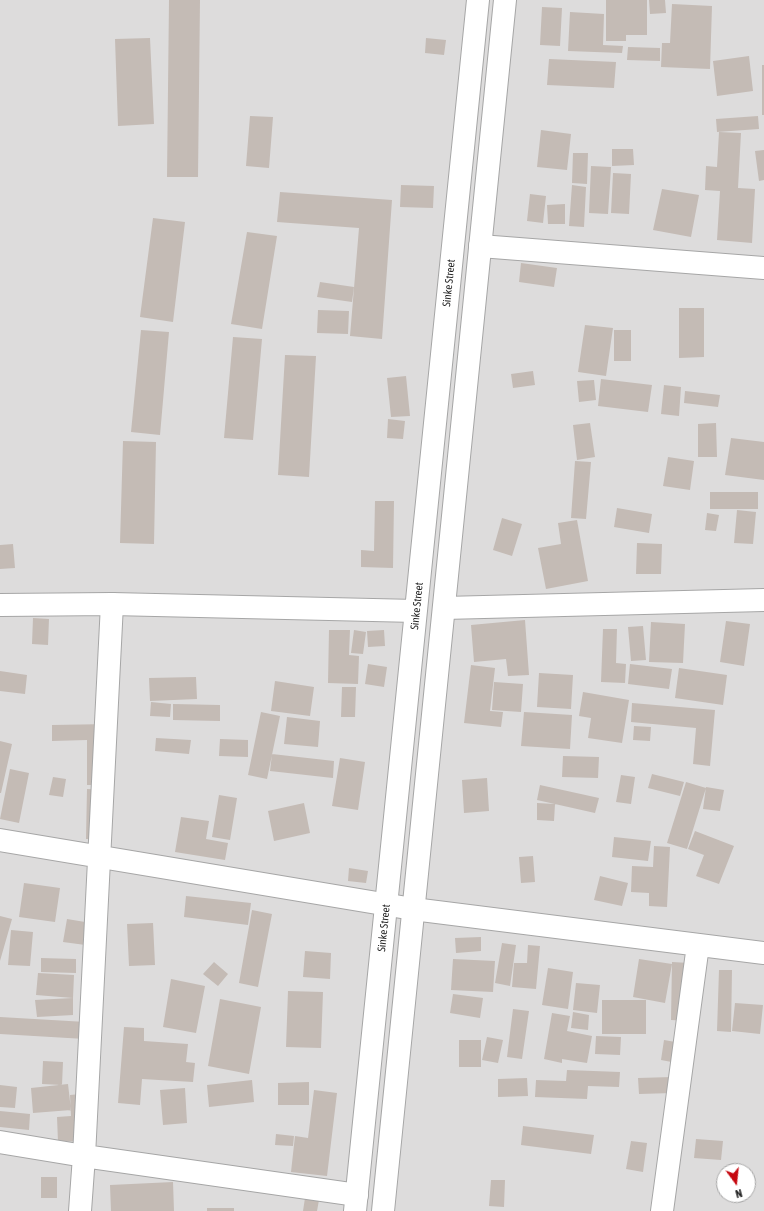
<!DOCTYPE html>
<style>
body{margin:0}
#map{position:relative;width:764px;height:1211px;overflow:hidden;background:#efebe5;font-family:"Asap Condensed",sans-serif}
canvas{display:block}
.north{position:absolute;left:716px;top:1163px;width:40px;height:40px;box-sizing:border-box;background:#fff;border:1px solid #a5a5a5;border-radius:50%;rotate:165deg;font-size:11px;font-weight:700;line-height:16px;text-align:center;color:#1f1f1f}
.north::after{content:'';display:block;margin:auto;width:14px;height:18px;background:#c6070f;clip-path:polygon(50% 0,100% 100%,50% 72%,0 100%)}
</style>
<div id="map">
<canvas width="764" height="1211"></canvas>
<div class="north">N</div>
</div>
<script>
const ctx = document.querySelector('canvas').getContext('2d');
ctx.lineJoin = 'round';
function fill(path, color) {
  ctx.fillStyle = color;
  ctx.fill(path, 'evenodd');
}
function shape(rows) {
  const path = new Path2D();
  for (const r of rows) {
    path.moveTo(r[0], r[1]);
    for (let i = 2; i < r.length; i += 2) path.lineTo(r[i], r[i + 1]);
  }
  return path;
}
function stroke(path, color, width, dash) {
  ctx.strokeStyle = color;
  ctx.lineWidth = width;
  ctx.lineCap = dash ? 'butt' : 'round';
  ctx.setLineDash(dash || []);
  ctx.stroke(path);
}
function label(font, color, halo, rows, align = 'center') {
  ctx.font = font + ' "Asap Condensed",sans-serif';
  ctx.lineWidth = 3;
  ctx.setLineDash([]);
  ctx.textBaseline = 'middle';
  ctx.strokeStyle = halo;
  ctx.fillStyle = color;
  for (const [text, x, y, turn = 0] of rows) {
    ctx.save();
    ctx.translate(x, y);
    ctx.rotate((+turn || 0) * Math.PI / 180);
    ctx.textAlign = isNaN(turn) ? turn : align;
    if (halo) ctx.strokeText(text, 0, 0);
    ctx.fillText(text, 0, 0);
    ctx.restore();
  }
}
const residential = shape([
 [0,0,764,0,764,1211,0,1211],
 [724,1171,748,1171,748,1195,724,1195]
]);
const building = shape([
 [169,0,200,0,198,177,167,177],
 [606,0,647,0,647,35,626,35,626,41,606,41],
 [649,0,665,0,666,13,650,14],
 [672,4,712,6,710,69,661,67,662,43,670,43],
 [542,7,562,8,560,46,540,45],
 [570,12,604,14,603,45,623,46,622,53,568,51],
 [150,38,154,124,118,126,115,39],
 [426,38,446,40,444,55,425,53],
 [628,47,660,48,660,61,627,60],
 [749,56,753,91,717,96,713,61],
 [549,59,616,62,614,88,547,85],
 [762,65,764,65,764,115,762,115],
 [250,116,273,117,269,168,246,166],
 [758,116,759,129,717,132,716,119],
 [541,130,571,134,567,170,537,167],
 [719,132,741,133,738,188,755,189,752,243,717,240,720,191,705,190,706,166,717,167],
 [612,149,633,149,634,165,612,166],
 [764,150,764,180,759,181,755,151],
 [573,153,588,153,587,184,572,183],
 [591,166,611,167,608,214,589,213],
 [613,173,631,174,629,214,611,213],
 [401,185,434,186,433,208,400,207],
 [572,185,586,187,584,227,569,226],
 [662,189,699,195,691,237,653,230],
 [280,192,392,200,382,339,350,336,359,228,277,222],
 [530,194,546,196,543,223,527,221],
 [565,204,565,224,548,224,547,205],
 [153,218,185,222,173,322,140,317],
 [247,232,277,236,262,329,231,324],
 [521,263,557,268,554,287,519,282],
 [320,282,354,287,352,302,317,297],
 [679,308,704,308,704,357,679,358],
 [318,310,349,311,348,334,317,333],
 [585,325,613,328,606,376,578,372],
 [141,330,169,332,160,435,131,432],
 [614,330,631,330,631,361,614,361],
 [233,337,262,339,253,440,224,438],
 [285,355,316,356,309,477,278,475],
 [533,371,535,385,513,388,511,374],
 [406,376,410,416,391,417,387,378],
 [601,379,652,385,648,412,598,406],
 [594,380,596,400,579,402,577,381],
 [664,385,681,387,679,416,661,414],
 [685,391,720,395,718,407,684,403],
 [388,419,405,421,403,439,387,438],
 [590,423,595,457,577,460,573,425],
 [716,423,717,457,698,457,698,424],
 [731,438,764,442,764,480,725,475],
 [123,441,156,442,154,544,120,543],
 [668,457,694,461,690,490,663,486],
 [575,461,591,462,586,519,571,518],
 [710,492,758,492,758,509,710,509],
 [375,501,394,501,393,568,361,567,361,550,374,551],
 [617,508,652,514,649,533,614,527],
 [737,510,756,512,753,544,734,543],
 [707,513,719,515,716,531,705,530],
 [502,518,522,524,512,556,493,550],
 [577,520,588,581,546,589,538,548,561,544,558,523],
 [637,543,662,544,661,574,636,574],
 [13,544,15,568,0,569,0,545],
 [33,618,49,619,48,645,32,644],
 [525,620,529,675,508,676,506,659,474,662,471,625],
 [726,621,750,624,744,666,720,662],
 [651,622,685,624,683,663,649,662],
 [643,626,646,660,631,661,628,627],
 [603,629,617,629,616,663,626,664,625,683,601,682],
 [329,630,350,630,349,655,359,656,358,684,328,683],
 [354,630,366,632,363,654,351,653],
 [384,630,385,646,368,647,367,631],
 [368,664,387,667,384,687,365,684],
 [630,664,672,669,669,689,628,684],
 [471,665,495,668,490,711,503,712,501,727,464,723],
 [679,668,727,675,723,705,675,698],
 [0,671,27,675,25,694,0,691],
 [539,673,573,675,571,709,537,707],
 [196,677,197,699,150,701,149,678],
 [275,681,314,687,310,716,271,711],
 [494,682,523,684,521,712,492,710],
 [342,687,356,687,355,717,341,717],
 [583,692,629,700,622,743,588,738,591,718,579,716],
 [151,702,171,704,170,717,150,716],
 [632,703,715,710,710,766,693,764,696,728,631,722],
 [173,704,220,705,220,721,173,720],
 [261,712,280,716,267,779,248,775],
 [524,712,572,715,570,749,521,746],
 [287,717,320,721,318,747,284,744],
 [110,724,110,785,87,785,87,740,52,741,52,725],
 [634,726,651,727,650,741,633,740],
 [156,738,191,740,189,754,155,751],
 [220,739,248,740,248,757,219,756],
 [0,741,12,744,1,793,0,793],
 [272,754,334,761,333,778,270,771],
 [563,756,599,757,598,778,562,777],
 [340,758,365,762,358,810,332,806],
 [10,769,29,773,19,823,0,819],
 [652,774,684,782,680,796,648,788],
 [621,775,635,777,631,804,616,802],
 [53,777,66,779,63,797,49,795],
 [487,778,489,811,464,813,462,780],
 [686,782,706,788,687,849,667,843],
 [540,785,599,798,595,813,537,800],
 [706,787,724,790,720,811,703,809],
 [87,789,107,790,106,839,86,839],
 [219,795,237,798,230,840,212,837],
 [304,803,310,833,274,841,268,811],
 [537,803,555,804,554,821,537,820],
 [181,817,209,821,206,839,228,843,225,860,175,852],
 [695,831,734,846,719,884,696,876,704,855,688,849],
 [614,837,651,841,648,861,612,857],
 [654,846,670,847,667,907,649,906,649,893,631,892,632,866,653,867],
 [533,856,535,882,521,883,519,857],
 [349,868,368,871,366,883,348,881],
 [600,876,628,883,622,906,594,900],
 [24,883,60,888,55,922,19,917],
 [186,896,251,903,248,925,184,917],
 [252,910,272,914,258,987,239,983],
 [0,916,12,919,0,961],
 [67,919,97,924,93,946,63,942],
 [153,923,155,965,129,966,127,924],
 [11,930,33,932,30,966,8,965],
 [481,937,481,951,456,953,455,938],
 [502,943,516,945,510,986,495,983],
 [528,945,540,946,536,989,512,987,514,963,527,963],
 [305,951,331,953,330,979,303,977],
 [41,958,76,959,76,973,41,972],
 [453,959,495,961,493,992,451,990],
 [639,959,672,964,665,1003,633,997],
 [214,962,228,974,218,986,203,974],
 [672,962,689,963,688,1021,671,1020],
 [548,968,573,972,568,1009,542,1005],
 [719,970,732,970,731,1032,717,1031],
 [38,973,74,975,73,998,36,995],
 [171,979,205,986,196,1033,163,1027],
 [576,983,600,985,597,1013,573,1010],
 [288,991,323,992,321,1048,286,1047],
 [453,994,483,998,480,1018,450,1013],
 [73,998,73,1015,37,1017,35,1000],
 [220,999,261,1007,249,1074,208,1066],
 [602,1000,646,1000,646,1034,602,1034],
 [735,1003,763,1005,760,1034,732,1031],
 [513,1009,529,1011,522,1059,507,1057],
 [573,1012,589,1015,588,1030,571,1028],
 [552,1013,570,1016,567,1031,592,1036,587,1063,562,1059,562,1063,544,1059],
 [0,1017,86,1022,85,1039,0,1034],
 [124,1027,144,1028,144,1041,188,1044,186,1062,195,1063,193,1082,142,1079,140,1105,118,1103],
 [596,1036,621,1037,620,1055,595,1054],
 [487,1037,503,1040,498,1063,482,1060],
 [459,1040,481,1040,481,1067,459,1067],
 [664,1040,681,1043,677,1063,661,1060],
 [43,1061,63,1062,62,1085,42,1084],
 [567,1070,620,1072,619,1087,588,1086,587,1099,535,1097,536,1080,566,1081],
 [672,1077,673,1093,639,1094,638,1078],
 [527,1078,528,1096,498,1097,498,1079],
 [252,1080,254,1102,209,1107,207,1085],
 [309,1082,309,1105,278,1105,278,1083],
 [68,1084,71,1110,33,1113,31,1088],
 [0,1085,17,1087,15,1108,0,1107],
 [185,1088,187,1123,163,1125,160,1090],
 [314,1090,337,1093,327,1176,291,1172,295,1136,308,1138],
 [81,1094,82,1141,58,1142,57,1117,71,1116,70,1095],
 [0,1111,30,1114,29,1130,0,1127],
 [523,1126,594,1135,591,1154,521,1145],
 [276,1134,294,1136,293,1146,275,1145],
 [696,1139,723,1141,721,1160,694,1158],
 [631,1141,647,1143,643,1172,626,1169],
 [41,1177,57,1177,57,1198,41,1198],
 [491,1180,505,1180,504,1207,489,1206],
 [173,1182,174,1211,111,1211,110,1185],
 [305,1198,319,1200,317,1211,303,1211],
 [207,1208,234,1208,234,1211,207,1211]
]);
const minor = shape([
 [480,246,764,268],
 [444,608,764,600],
 [0,840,413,909,764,953],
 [0,1142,84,1156,357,1195],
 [80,1211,84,1156,112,604],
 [662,1211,698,945]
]);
const tertiary = shape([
 [0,605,112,604,416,611],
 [355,1211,478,0],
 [383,1211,505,0]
]);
const streetNames = [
 ["Sinke Street",449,283,-84],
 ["Sinke Street",417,606,-84],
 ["Sinke Street",384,928,-84]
];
fill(residential, '#dddcdc');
fill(building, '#c4bbb5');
stroke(minor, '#a6a6a6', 24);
stroke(tertiary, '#a6a6a6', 24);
stroke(minor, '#fff', 22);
stroke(tertiary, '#fff', 22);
label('11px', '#1f1f1f', '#fff', streetNames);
</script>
